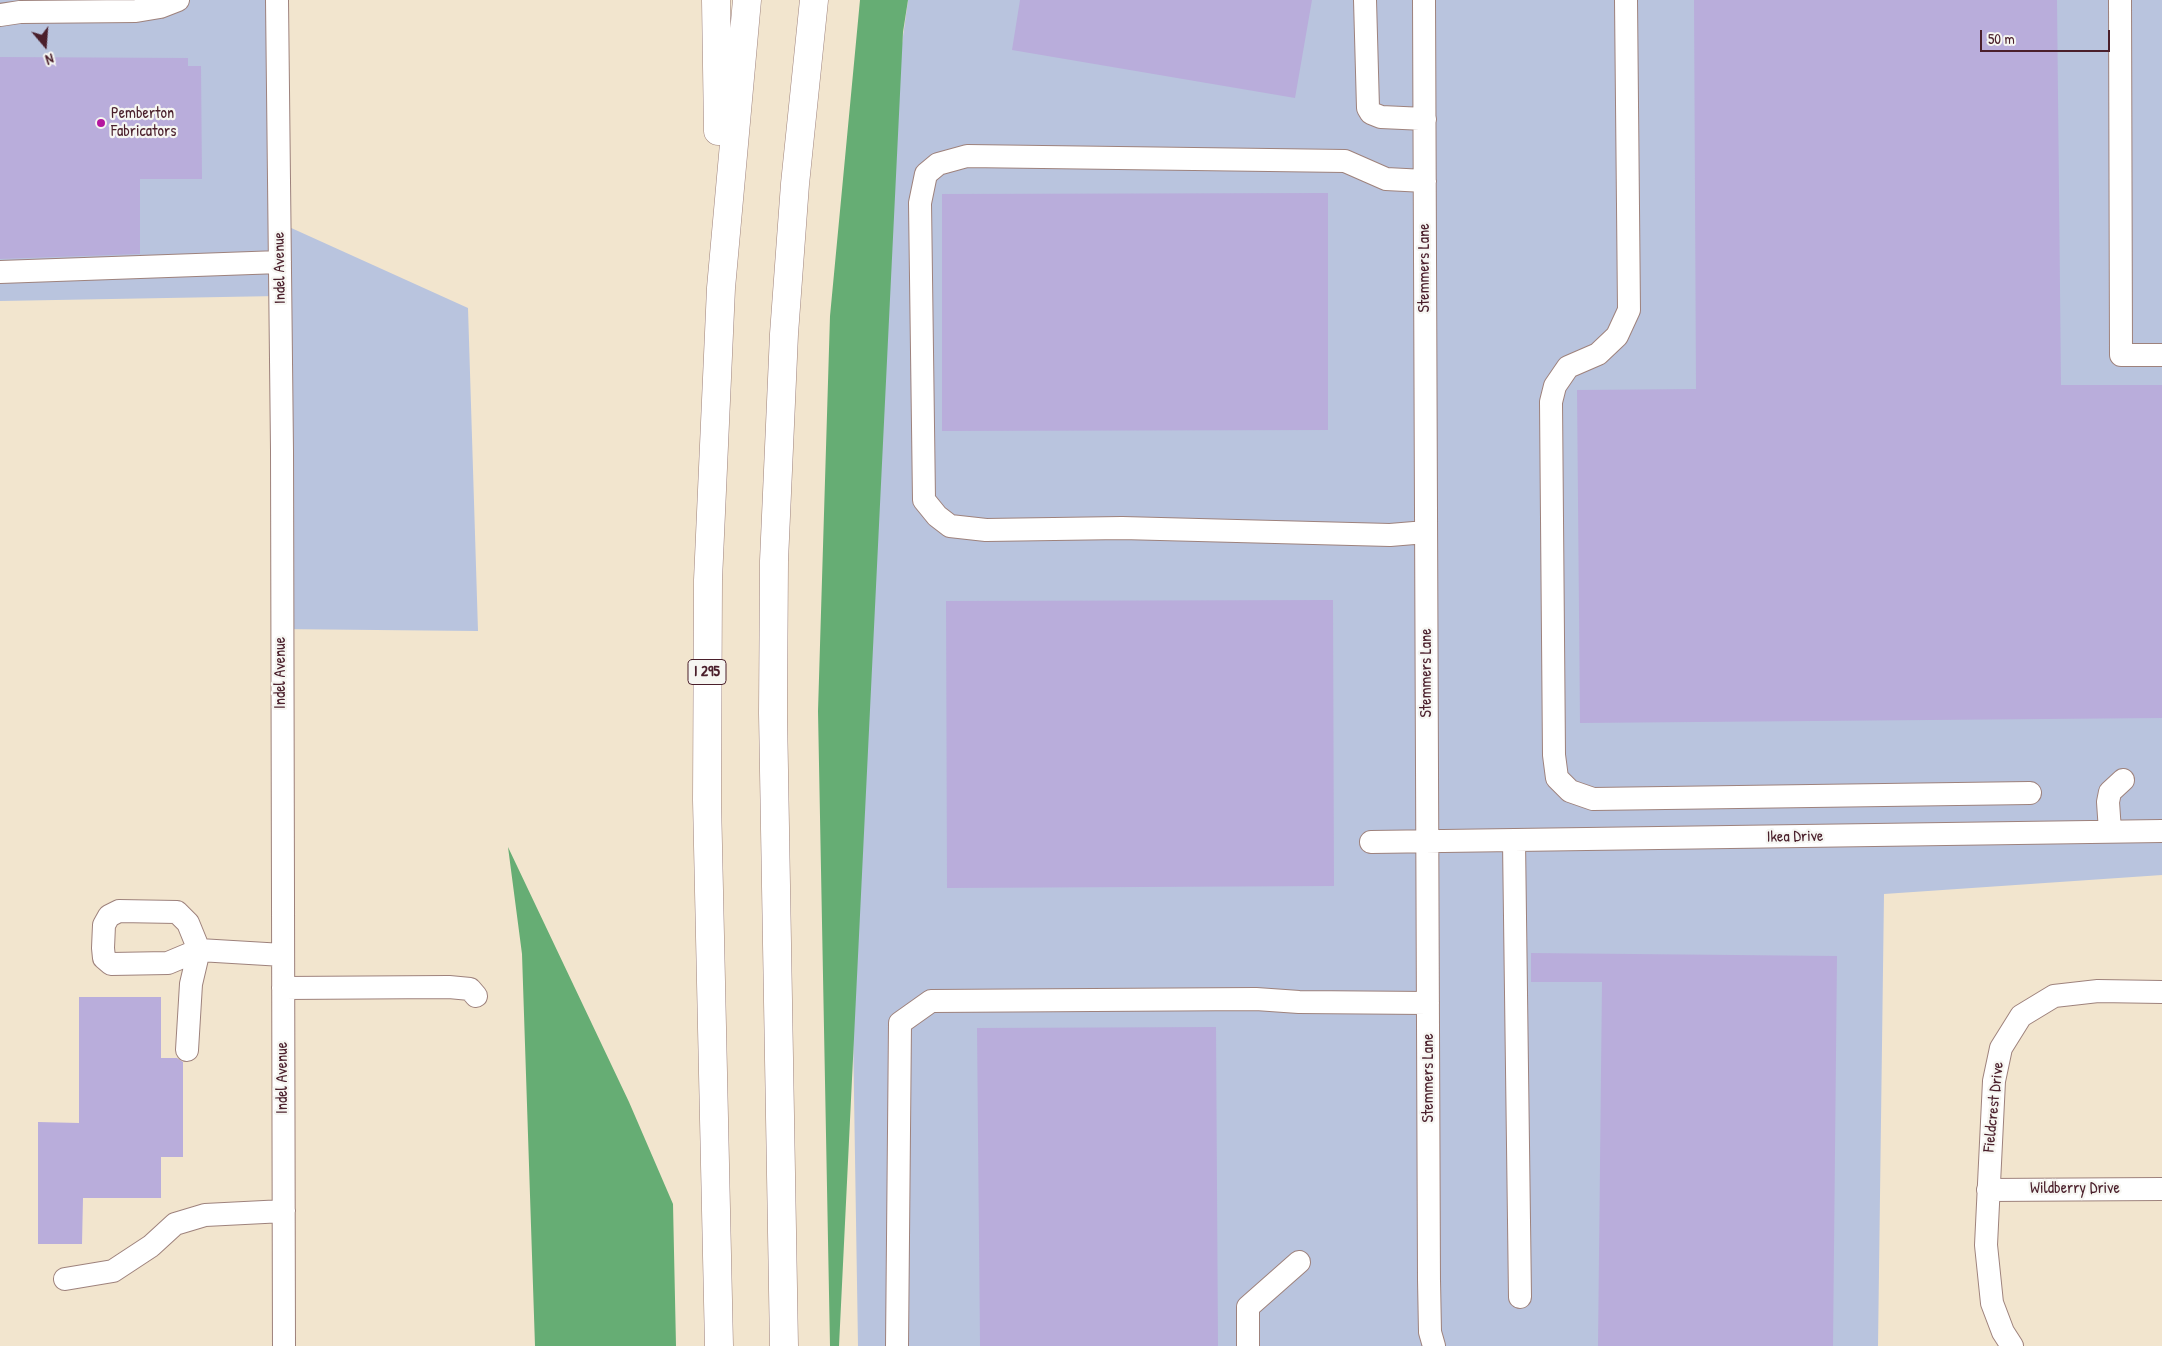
<!DOCTYPE html>
<style>
body{margin:0}
#map{position:relative;width:2162px;height:1346px;overflow:hidden;background:#f2e5ce;font-family:"Patrick Hand",sans-serif}
canvas{display:block}
.north{position:absolute;left:20px;top:20px;width:50px;height:50px;-webkit-text-stroke:4px #f6f6f2;paint-order:stroke;rotate:162deg;font-size:14px;font-weight:700;line-height:20px;text-align:center;color:#4a1f2b}
.north::after{content:'';display:block;margin:auto;width:18px;height:22px;background:#4a1f2b;clip-path:polygon(50% 0,100% 100%,50% 72%,0 100%)}
.scale{position:absolute;left:1980px;top:30px;width:130px;height:22px;box-sizing:border-box;border:2px solid #4a1f2b;border-top:0;padding-left:6px;font-size:15px;line-height:18px;white-space:nowrap;color:#4a1f2b;-webkit-text-stroke:4px #f6f6f2;paint-order:stroke}
</style>
<div id="map">
<canvas width="2162" height="1346"></canvas>
<div class="north">N</div>
<div class="scale">50 m</div>
</div>
<script>
const ctx = document.querySelector('canvas').getContext('2d');
ctx.lineJoin = 'round';
function fill(path, color) {
  ctx.fillStyle = color;
  ctx.fill(path, 'evenodd');
}
function shape(rows) {
  const path = new Path2D();
  for (const r of rows) {
    path.moveTo(r[0], r[1]);
    for (let i = 2; i < r.length; i += 2) path.lineTo(r[i], r[i + 1]);
  }
  return path;
}
function stroke(path, color, width, dash) {
  ctx.strokeStyle = color;
  ctx.lineWidth = width;
  ctx.lineCap = dash ? 'butt' : 'round';
  ctx.setLineDash(dash || []);
  ctx.stroke(path);
}
function label(font, color, halo, rows, align = 'center') {
  ctx.font = font + ' "Patrick Hand",sans-serif';
  ctx.lineWidth = 4.5;
  ctx.setLineDash([]);
  ctx.textBaseline = 'middle';
  ctx.strokeStyle = halo;
  ctx.fillStyle = color;
  for (const [text, x, y, turn = 0] of rows) {
    ctx.save();
    ctx.translate(x, y);
    ctx.rotate((+turn || 0) * Math.PI / 180);
    ctx.textAlign = isNaN(turn) ? turn : align;
    if (halo) ctx.strokeText(text, 0, 0);
    ctx.fillText(text, 0, 0);
    ctx.restore();
  }
}
const industrial = shape([
 [0,0,277,0,278,222,468,308,478,631,275,629,278,296,0,301],
 [908,0,2162,0,2162,875,1884,894,1878,1346,858,1346,844,464]
]);
const forest = shape([
 [860,0,908,0,903,32,839,1346,830,1346,818,711,830,316],
 [508,847,629,1102,673,1204,676,1346,535,1346,522,954]
]);
const building = shape([
 [1020,0,1312,0,1295,98,1012,50],
 [1694,0,2057,0,2061,385,2162,385,2162,718,1580,723,1577,390,1696,389],
 [0,57,188,58,188,66,201,66,202,179,140,179,140,254,0,259],
 [1328,193,1328,430,942,431,942,194],
 [1333,600,1334,886,947,888,946,601],
 [1531,953,1837,956,1833,1346,1598,1346,1602,982,1531,982],
 [79,997,161,997,161,1058,177,1058,183,1062,183,1157,161,1157,161,1198,83,1198,82,1244,38,1244,38,1122,79,1123],
 [1216,1027,1218,1346,980,1346,977,1028]
]);
const minor = shape([
 [277,0,282,450,284,1346],
 [1365,0,1368,108,1371,113,1381,117,1425,119],
 [1424,0,1429,1280,1430,1332,1434,1346],
 [1626,0,1629,310,1617,336,1598,354,1568,367,1555,386,1551,402,1554,755,1557,778,1570,791,1593,799,2030,793],
 [2120,0,2121,355,2162,355],
 [0,15,20,12,136,11,160,7,178,0],
 [1425,181,1386,179,1345,161,967,156,938,164,926,174,920,203,924,500,937,516,950,526,986,530,1122,528,1390,535,1426,532],
 [0,272,280,262],
 [2110,831,2108,802,2110,792,2123,780],
 [1514,841,1520,1297],
 [1371,842,2162,831],
 [283,988,449,987,470,989,476,996],
 [187,1050,191,984,199,950,188,923,177,912,119,911,109,916,104,925,103,948,104,958,111,964,168,963,199,950,283,955],
 [1988,1190,2162,1189],
 [65,1279,113,1271,151,1246,175,1224,205,1215,284,1211],
 [897,1346,900,1023,931,1001,1256,999,1299,1002,1428,1003],
 [1248,1346,1248,1307,1299,1262],
 [2012,1346,2003,1332,1992,1303,1986,1245,1994,1081,2001,1048,2021,1016,2054,996,2098,991,2162,992]
]);
const highway = shape([
 [716,0,718,131],
 [719,1346,707,800,708,580,721,288,747,0],
 [784,1346,773,713,774,561,784,334,795,184,814,0]
]);
const markers = [
 [101,123,5,"#b5179e"]
];
const shields = [
 [707,672,38]
];
const shieldNames = [
 ["I 295",707,672]
];
const poiNames = [
 ["Pemberton",111,114],
 ["Fabricators",111,132]
];
const streetNames = [
 ["Indel Avenue",280,268,-91],
 ["Stemmers Lane",1425,268,-90],
 ["Indel Avenue",281,673,-90],
 ["Stemmers Lane",1427,673,-90],
 ["Ikea Drive",1795,837,-1],
 ["Indel Avenue",283,1078,-90],
 ["Stemmers Lane",1429,1078,-90],
 ["Fieldcrest Drive",1994,1107,-84],
 ["Wildberry Drive",2075,1189]
];
fill(industrial, '#b9c4de');
fill(forest, '#66ad74');
fill(building, '#b9addb');
stroke(minor, '#9e827c', 24);
stroke(highway, '#9e827c', 29);
stroke(minor, '#fff', 22);
stroke(highway, '#fff', 28);
for (const [x, y, r, color] of markers) {
  const dot = new Path2D();
  dot.arc(x, y, r, 0, 2 * Math.PI);
  ctx.fillStyle = color;
  ctx.fill(dot);
  stroke(dot, '#f6f6f2', 2);
}
for (const [x, y, w] of shields) {
  const box = new Path2D();
  box.roundRect(x - w / 2, y - 12.5, w, 25, 4);
  ctx.fillStyle = '#f6f6f2';
  ctx.fill(box);
  stroke(box, '#4a1f2b', 1);
}
label('bold 15px', '#4a1f2b', null, shieldNames);
label('16px', '#4a1f2b', '#f6f6f2', poiNames, 'left');
label('16px', '#4a1f2b', '#f6f6f2', streetNames);
</script>
